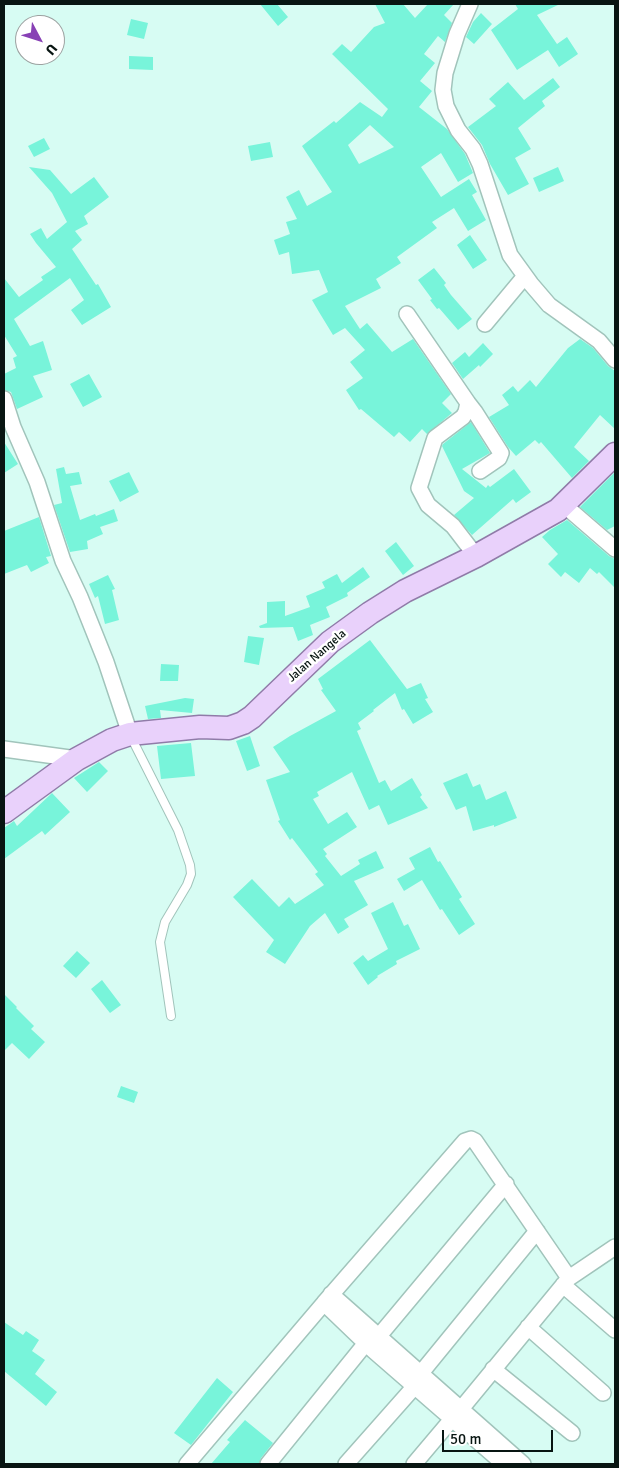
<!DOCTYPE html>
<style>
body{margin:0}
#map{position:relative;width:619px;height:1468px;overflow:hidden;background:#d7fcf3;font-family:Signika,sans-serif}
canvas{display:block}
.frame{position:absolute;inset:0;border:5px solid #081512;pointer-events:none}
.north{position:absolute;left:15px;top:15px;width:50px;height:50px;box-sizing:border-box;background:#fff;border:1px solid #9ca1a0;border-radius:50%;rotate:130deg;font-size:14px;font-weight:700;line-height:20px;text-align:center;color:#081512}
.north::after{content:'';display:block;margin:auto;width:18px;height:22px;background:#8841b5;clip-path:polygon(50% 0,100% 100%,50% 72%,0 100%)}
.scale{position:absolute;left:442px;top:1430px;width:111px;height:22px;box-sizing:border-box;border:2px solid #081512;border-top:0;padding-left:6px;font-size:15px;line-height:18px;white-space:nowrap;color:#081512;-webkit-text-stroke:4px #fff;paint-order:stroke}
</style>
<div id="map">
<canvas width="619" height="1468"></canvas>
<div class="frame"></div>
<div class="north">U</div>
<div class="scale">50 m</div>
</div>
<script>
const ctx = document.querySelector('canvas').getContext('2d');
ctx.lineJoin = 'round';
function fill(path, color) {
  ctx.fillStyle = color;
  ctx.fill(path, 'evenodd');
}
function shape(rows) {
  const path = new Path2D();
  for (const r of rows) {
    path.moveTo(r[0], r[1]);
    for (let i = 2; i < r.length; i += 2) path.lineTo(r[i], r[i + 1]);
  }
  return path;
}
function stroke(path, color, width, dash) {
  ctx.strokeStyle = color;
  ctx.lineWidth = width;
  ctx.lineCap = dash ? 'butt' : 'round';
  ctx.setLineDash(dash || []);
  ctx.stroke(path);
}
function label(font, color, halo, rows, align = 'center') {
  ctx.font = font + ' Signika,sans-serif';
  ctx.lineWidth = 5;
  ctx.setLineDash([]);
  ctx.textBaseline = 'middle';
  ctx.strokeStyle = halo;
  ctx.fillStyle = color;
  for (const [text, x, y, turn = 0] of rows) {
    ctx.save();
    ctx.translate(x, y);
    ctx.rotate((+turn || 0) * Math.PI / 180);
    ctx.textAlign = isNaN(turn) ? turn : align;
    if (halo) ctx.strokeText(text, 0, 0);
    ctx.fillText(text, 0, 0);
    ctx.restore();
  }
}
const building = shape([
 [260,4,277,4,288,17,278,26],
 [375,4,403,4,415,18,428,4,454,4,444,15,452,23,445,42,438,36,424,54,435,63,420,81,432,91,419,107,447,129,465,154,473,173,458,182,441,153,421,167,441,197,469,179,477,192,472,195,486,220,468,231,454,208,432,222,437,228,397,257,401,263,376,279,381,288,345,306,360,329,367,323,392,352,413,339,451,394,442,403,452,413,427,434,422,429,410,442,399,432,394,437,361,409,359,410,346,390,363,378,350,362,365,350,345,328,333,335,319,312,312,300,328,292,319,270,292,274,289,252,279,255,274,240,290,234,286,222,297,219,286,197,299,190,307,206,332,192,302,146,334,121,336,123,360,102,382,117,388,109,332,54,342,44,351,52,374,27,385,23],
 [370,125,394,147,359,164,348,145],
 [515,4,560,4,537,15,557,44,567,37,578,54,559,67,548,50,517,70,491,30,518,9],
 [481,13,492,24,474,44,466,37,473,22],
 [131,19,148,23,144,39,127,35],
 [129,56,153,57,153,70,129,69],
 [553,78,560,87,542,101,545,106,518,128,531,149,515,158,529,184,508,195,490,164,482,145,468,127,496,106,489,99,508,82,524,100],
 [44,138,50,149,34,157,28,146],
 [270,142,273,157,251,161,248,146],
 [29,167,50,170,71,194,94,177,109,197,84,216,88,224,75,231,82,240,72,249,96,285,98,284,111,307,82,325,71,310,84,300,70,278,14,319,30,346,43,341,52,370,33,376,43,397,17,409,11,392,4,390,4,374,16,368,13,358,17,356,4,335,4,278,19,297,43,280,41,277,56,267,36,243,30,234,41,228,47,239,67,222,52,193],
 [558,167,564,181,539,192,533,178],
 [470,235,487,260,473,269,457,245],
 [434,268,446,283,444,285,451,295,472,319,458,330,439,308,437,309,430,300,432,299,418,280],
 [580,339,593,348,608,366,615,371,615,429,600,415,574,447,589,461,572,478,541,442,539,444,535,440,516,456,508,447,489,417,509,405,502,395,513,386,518,392,530,380,536,387,568,348],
 [483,343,493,354,480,367,479,365,463,379,452,363,465,352,469,357],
 [89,374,102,397,83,407,70,384],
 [471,422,490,453,462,469,486,488,488,485,490,487,514,469,531,492,516,503,513,499,472,535,454,515,474,498,464,491,442,446,443,444],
 [4,442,18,464,4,473],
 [64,467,66,474,79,472,82,484,70,486,80,520,95,514,96,516,114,509,118,521,100,527,103,534,87,541,88,549,70,552,54,505,62,503,56,469],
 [129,472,139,492,120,502,109,481],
 [615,472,615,526,607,530,580,507],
 [39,517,51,556,46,557,49,563,31,572,27,565,4,574,4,531],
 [567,520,609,556,615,559,615,588,599,572,597,574,590,568,579,583,565,572,561,577,548,564,558,554,542,537,550,530],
 [396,542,414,566,403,575,385,551],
 [363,567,370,577,347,593,348,596,326,607,330,617,310,625,313,635,298,641,293,627,260,628,259,626,267,623,267,602,285,601,285,616,310,607,306,596,325,588,322,582,337,574,342,583],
 [108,575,115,589,112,590,119,620,105,624,98,596,95,598,89,584],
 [248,636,264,638,259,665,244,662],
 [370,640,407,689,421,683,428,698,425,699,433,712,413,724,404,709,402,710,395,693,373,710,374,711,358,723,361,729,357,731,379,783,385,780,391,791,412,778,422,795,420,797,428,808,388,825,379,805,369,810,352,772,317,792,319,796,313,799,328,824,347,812,357,827,323,849,327,854,325,856,341,876,360,864,358,860,376,851,384,868,354,881,368,905,344,919,349,927,338,934,325,913,310,926,285,964,266,952,274,940,233,897,252,879,279,907,289,897,295,904,324,885,315,874,318,872,292,838,290,840,278,821,280,820,266,780,290,772,273,747,290,736,336,711,321,690,323,689,318,679],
 [161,664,179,665,178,681,160,681],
 [185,698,194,699,192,713,160,710,161,718,148,719,145,706],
 [250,736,260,766,247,771,236,741],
 [191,743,195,776,161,779,157,746],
 [99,762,108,771,87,792,74,778],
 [467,773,473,787,480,784,486,800,506,791,517,818,494,827,494,825,473,831,466,806,456,810,443,783],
 [52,793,70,812,45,835,42,831,4,859,4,828,14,821,17,826],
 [430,847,438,862,440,861,462,897,459,899,475,924,459,935,442,909,440,910,422,880,404,891,397,879,415,869,409,858],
 [393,902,404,926,408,924,420,949,396,961,397,964,377,976,378,977,368,985,353,963,363,955,368,961,388,949,371,913],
 [77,951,90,963,76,978,63,966],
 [102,980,121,1005,110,1013,91,989],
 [4,994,17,1007,16,1008,34,1026,31,1029,45,1042,29,1059,12,1043,4,1051],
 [121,1086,138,1092,134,1103,117,1097],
 [4,1322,23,1335,26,1331,39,1340,32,1351,45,1360,35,1374,57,1392,46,1406,4,1371],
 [217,1378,233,1392,191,1445,174,1433],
 [245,1420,273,1443,261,1458,259,1464,211,1464,230,1442,227,1440]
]);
const service = shape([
 [131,737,178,830,190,865,191,874,187,885,165,922,160,942,171,1016]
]);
const minor = shape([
 [470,4,457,34,445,73,443,90,446,106,458,130,473,149,480,164,510,255,531,284,549,305,599,341,615,360],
 [407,314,468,403,475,412,501,453,499,458,480,471],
 [485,324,525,276],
 [4,399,13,427,37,482,63,561,80,597,106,662,130,734],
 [468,403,466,412,463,417,435,438,419,488,428,505,453,526,476,556],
 [564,505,615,549],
 [4,749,77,759],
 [569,1278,615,1247],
 [563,1285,615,1330],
 [331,1294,523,1464],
 [324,1303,465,1141,471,1139,475,1141,569,1278,461,1409],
 [528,1327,603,1393],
 [379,1336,506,1184],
 [493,1369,572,1433],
 [421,1373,537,1231],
 [187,1464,324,1303,374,1351,504,1464],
 [268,1464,366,1343],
 [346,1464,415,1386],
 [414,1464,452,1419]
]);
const primary = shape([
 [4,812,77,759,112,740,130,734,200,727,229,728,243,723,252,717,330,642,370,613,405,591,476,556,558,510,615,454]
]);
const streetNames = [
 ["Jalan Nangela",317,656,-41]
];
fill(building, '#78f4da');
stroke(service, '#a1c4bb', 10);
stroke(minor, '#a1c4bb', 18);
stroke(primary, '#907ba8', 25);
stroke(service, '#fff', 8);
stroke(minor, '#fff', 15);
stroke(primary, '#e9d1fb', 22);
label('12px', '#081512', '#fff', streetNames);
</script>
